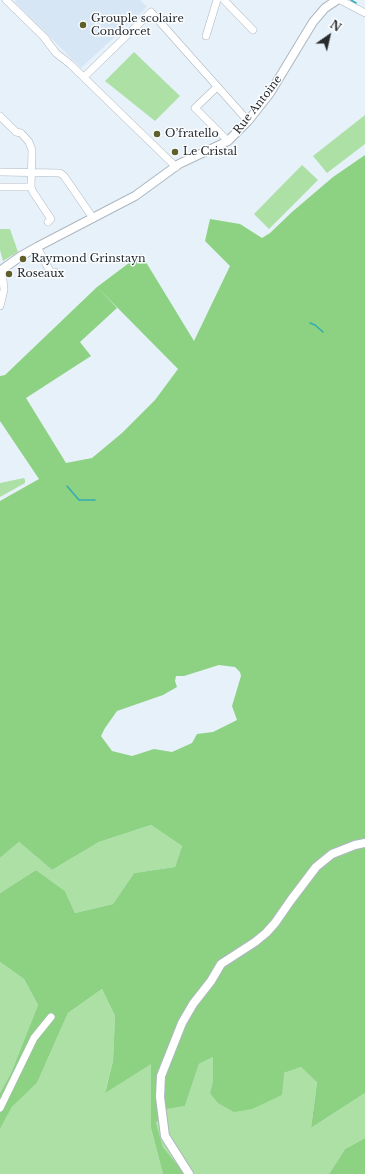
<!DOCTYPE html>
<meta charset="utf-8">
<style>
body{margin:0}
#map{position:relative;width:365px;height:1174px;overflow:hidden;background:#e7f1fa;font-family:"Libre Baskerville",serif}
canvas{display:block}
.north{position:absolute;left:309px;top:16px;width:40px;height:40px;-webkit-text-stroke:3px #fbfdff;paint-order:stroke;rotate:34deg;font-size:11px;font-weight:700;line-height:16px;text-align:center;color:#272b2e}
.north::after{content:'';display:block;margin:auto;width:14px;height:18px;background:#272b2e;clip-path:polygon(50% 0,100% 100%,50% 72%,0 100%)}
</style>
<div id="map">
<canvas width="365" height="1174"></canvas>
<div class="north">N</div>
</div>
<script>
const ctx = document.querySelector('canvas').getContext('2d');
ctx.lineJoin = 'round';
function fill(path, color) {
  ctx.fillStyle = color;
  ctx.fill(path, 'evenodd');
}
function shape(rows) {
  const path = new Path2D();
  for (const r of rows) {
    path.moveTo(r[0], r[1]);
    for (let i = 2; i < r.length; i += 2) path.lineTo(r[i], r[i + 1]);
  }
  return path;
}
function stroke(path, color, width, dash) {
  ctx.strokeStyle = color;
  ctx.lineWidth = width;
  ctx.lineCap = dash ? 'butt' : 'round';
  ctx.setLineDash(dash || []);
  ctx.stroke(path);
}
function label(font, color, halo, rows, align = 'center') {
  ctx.font = font + ' "Libre Baskerville",serif';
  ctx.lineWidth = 3;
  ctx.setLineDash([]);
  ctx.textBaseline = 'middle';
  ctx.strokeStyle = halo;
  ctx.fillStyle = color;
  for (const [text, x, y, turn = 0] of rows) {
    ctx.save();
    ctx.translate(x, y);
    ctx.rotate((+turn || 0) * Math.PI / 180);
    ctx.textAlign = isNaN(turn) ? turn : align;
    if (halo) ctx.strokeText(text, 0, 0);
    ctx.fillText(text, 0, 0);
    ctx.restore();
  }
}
const built = shape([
 [16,0,140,0,147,7,81,68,15,2]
]);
const green = shape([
 [134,52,180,96,155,121,105,81],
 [365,115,365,144,327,173,313,156],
 [302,165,318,180,269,229,254,214],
 [0,229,10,229,18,252,3,261,0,250],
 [24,478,25,480,25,483,0,497,0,483],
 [151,825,182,846,175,867,134,873,113,904,75,913,65,891,36,870,0,893,0,858,19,842,52,870,99,842],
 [0,962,24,979,38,1005,11,1073,0,1093],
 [102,989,115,1016,113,1061,105,1092,151,1063,151,1128,163,1174,0,1174,0,1129,12,1107,37,1083,68,1013],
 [213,1057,213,1082,210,1093,284,1073,301,1067,317,1081,311,1128,365,1093,365,1138,345,1149,329,1174,185,1174,163,1147,156,1123,166,1109,185,1106,199,1064]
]);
const forest = shape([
 [365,155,365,1093,311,1128,317,1082,301,1067,284,1073,282,1095,252,1109,234,1112,218,1103,210,1093,213,1081,213,1057,199,1064,185,1106,167,1109,156,1123,163,1147,185,1174,163,1174,151,1128,151,1064,105,1093,113,1061,115,1016,102,989,68,1013,37,1083,12,1107,0,1129,0,1093,11,1073,38,1005,24,979,0,962,0,893,36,870,65,891,75,913,113,904,134,873,175,867,182,846,151,825,99,842,52,870,19,842,0,858,0,501,39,479,0,421,0,376,5,375,97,287,117,308,80,342,91,356,26,398,66,463,92,458,122,433,155,400,178,369,97,287,141,254,194,341,230,266,205,241,210,219,240,224,262,238,270,233,292,212,333,177],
 [219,665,235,667,240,672,241,676,232,706,237,720,213,732,197,734,192,743,172,752,154,749,132,756,112,751,101,736,105,728,117,711,163,695,177,687,175,681,176,676,184,676],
 [365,1138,365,1174,329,1174,345,1149]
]);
const stream = shape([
 [351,0,356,3],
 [310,323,315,325,323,332],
 [67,486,79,500,95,500]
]);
const minor = shape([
 [6,0,46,39],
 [224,0,253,30],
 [340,0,365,13],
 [43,36,56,53,70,64,176,167],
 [206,36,217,0],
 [84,77,151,12,248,121],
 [217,87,195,108,228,141],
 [0,116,16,132,21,133,29,142,32,150,31,187,33,192,51,219,48,222],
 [0,172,60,173,64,176,93,218],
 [0,187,31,187],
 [37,247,51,273,55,272],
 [0,306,4,290,3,279,0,271],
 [0,1108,34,1038,51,1017]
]);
const tertiary = shape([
 [0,271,21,256,37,247,135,196,179,164,228,141,248,121,270,93,313,22,325,8,337,0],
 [189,1174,165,1136,160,1097,161,1076,182,1023,193,1004,211,981,221,964,255,942,266,933,275,923,291,900,316,867,332,854,355,845,365,843]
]);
const markers = [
 [83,25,4,"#5f5f2c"],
 [157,134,4,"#5f5f2c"],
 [175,152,4,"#5f5f2c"],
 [23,259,4,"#5f5f2c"],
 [9,274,4,"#5f5f2c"]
];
const poiNames = [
 ["Grouple scolaire",91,19],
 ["Condorcet",91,32],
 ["O’fratello",165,134],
 ["Le Cristal",183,152],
 ["Raymond Grinstayn",31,259],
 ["Roseaux",17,274]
];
const streetNames = [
 ["Rue Antoine",258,105,-52]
];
fill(built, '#d7e6f5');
fill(green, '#ade0a5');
fill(forest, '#8cd282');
stroke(stream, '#31acb4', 1.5);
stroke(minor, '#aeb7bf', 8);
stroke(tertiary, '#aeb7bf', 10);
stroke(minor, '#fff', 7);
stroke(tertiary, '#fff', 8);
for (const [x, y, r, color] of markers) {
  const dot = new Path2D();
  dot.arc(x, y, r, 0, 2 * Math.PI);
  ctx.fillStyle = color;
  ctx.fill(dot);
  stroke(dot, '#fbfdff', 1.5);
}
label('11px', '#272b2e', '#fbfdff', poiNames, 'left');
label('11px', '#272b2e', '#fbfdff', streetNames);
</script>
